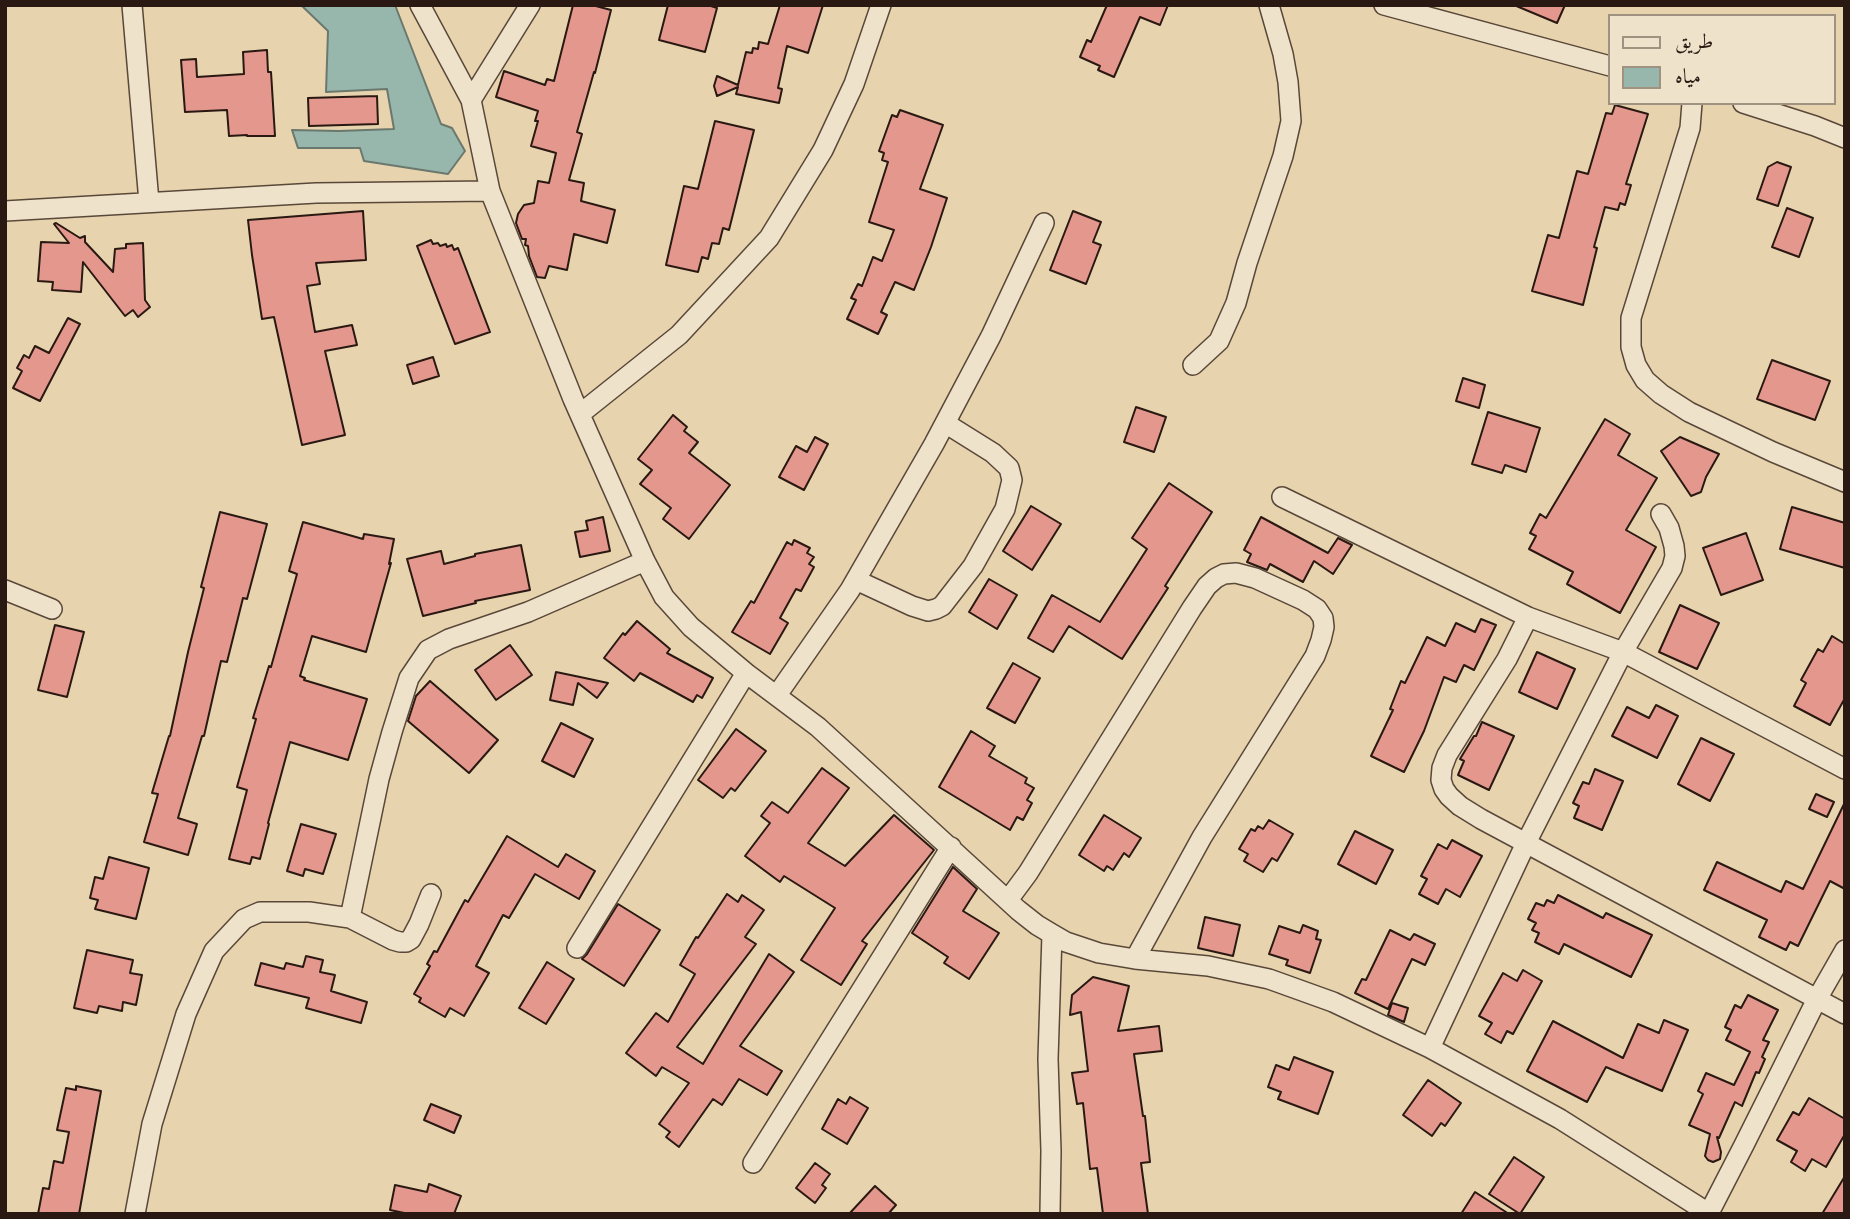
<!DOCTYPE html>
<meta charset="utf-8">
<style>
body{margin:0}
#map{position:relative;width:1850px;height:1219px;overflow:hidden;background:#e7d3ad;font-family:"IM FELL English",Amiri,serif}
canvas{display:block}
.frame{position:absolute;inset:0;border:7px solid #2a1912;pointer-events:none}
.legend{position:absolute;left:1608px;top:14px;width:228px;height:91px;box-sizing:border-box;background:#efe2ca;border:2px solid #a09280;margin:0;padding:9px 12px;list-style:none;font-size:21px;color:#2a1912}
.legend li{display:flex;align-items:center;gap:14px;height:35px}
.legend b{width:35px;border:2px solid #a09280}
</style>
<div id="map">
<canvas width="1850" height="1219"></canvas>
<div class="frame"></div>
<ul class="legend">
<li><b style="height:9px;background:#efe2ca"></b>طريق</li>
<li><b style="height:19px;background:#97b7ac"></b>مياه</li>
</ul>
</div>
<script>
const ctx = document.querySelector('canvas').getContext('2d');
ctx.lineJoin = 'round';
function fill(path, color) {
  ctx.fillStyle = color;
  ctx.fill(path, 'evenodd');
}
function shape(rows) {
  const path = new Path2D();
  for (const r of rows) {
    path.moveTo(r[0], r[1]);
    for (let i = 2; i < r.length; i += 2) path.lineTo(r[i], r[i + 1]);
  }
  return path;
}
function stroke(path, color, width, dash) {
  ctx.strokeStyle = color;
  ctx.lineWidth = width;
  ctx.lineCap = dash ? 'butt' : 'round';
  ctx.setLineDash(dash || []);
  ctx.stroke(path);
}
const water = shape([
 [301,5,395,5,441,124,452,128,465,151,448,174,364,161,360,148,298,148,292,130,339,131,394,129,387,89,326,92,328,31,301,5]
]);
const building = shape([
 [573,5,592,5,611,10,595,73,594,72,577,132,582,134,569,180,584,183,581,201,615,210,607,243,574,234,567,270,549,266,545,278,537,277,529,256,528,246,525,245,526,239,522,239,516,223,518,214,524,205,534,203,538,181,549,183,556,153,531,146,538,121,535,121,538,111,496,97,504,71,545,85,547,79,554,81,573,5],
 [668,5,708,5,717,8,705,52,659,40,668,5],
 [780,5,823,5,808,53,787,46,778,88,782,89,779,103,736,94,738,87,717,96,714,86,717,76,738,85,746,52,752,53,753,48,758,49,759,42,768,44,780,5],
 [1107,5,1168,5,1160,25,1140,17,1114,77,1098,70,1100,66,1080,57,1087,40,1091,42,1107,5],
 [1514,5,1565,5,1557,23,1514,5],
 [267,50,268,72,271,72,275,136,247,136,247,135,229,136,227,110,185,112,181,60,196,59,197,77,244,74,243,52,267,50],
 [377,96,378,124,309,126,308,98,377,96],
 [1615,105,1648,114,1626,184,1631,185,1625,205,1620,203,1618,210,1605,207,1594,247,1597,248,1583,305,1532,291,1548,235,1559,238,1577,171,1588,174,1606,113,1612,114,1615,105],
 [900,110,943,125,920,189,947,198,931,247,914,290,895,282,881,312,887,315,878,334,847,319,856,300,851,298,858,284,862,286,873,257,882,261,894,230,869,222,888,162,882,160,884,153,879,151,892,115,897,117,900,110],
 [715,121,754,130,729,230,723,228,719,244,712,243,708,259,702,257,698,272,666,265,684,186,698,189,715,121],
 [1777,162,1791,167,1778,206,1757,199,1768,167,1777,162],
 [1787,208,1813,218,1799,257,1772,247,1787,208],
 [363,211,366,260,316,263,320,284,307,286,315,332,352,325,357,345,325,351,345,435,302,445,274,317,262,319,252,255,248,220,363,211],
 [1073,211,1101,222,1093,242,1101,245,1086,284,1050,270,1073,211],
 [56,223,80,238,85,236,85,242,113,272,115,249,126,248,126,244,143,243,145,300,150,307,138,317,133,310,125,316,83,262,81,292,52,290,53,282,38,281,41,242,69,243,54,224,56,223],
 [431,240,433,244,438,243,440,246,446,244,447,247,452,245,454,250,458,248,490,332,455,344,417,246,431,240],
 [68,318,80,324,40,401,13,388,22,371,17,368,24,355,29,358,35,346,49,353,68,318],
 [433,357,439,376,413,384,407,365,433,357],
 [1772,360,1830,381,1815,420,1757,399,1772,360],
 [1463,378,1485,385,1479,408,1456,401,1463,378],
 [1136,407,1166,417,1154,452,1124,442,1136,407],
 [1488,412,1540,428,1526,472,1505,465,1502,473,1472,464,1488,412],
 [673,415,687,427,684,431,698,442,689,453,730,485,689,539,663,519,671,508,640,484,652,470,638,459,673,415],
 [1605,419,1630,434,1618,455,1657,478,1626,530,1656,547,1620,613,1567,584,1573,572,1529,549,1536,536,1530,533,1540,514,1546,518,1605,419],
 [815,437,828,444,804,490,779,477,796,446,807,452,815,437],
 [1680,437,1719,454,1706,477,1701,492,1691,496,1661,451,1680,437],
 [1169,483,1212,512,1165,586,1168,588,1122,659,1069,626,1053,652,1028,638,1052,595,1100,622,1147,549,1132,538,1169,483],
 [1031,506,1061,524,1032,570,1003,551,1031,506],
 [1792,507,1845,523,1845,568,1780,549,1792,507],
 [220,512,267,524,247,599,243,598,227,662,221,661,204,736,202,736,178,818,197,824,188,855,144,842,158,794,152,793,169,736,170,736,188,652,204,588,201,587,220,512],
 [603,517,610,551,580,557,575,532,588,530,586,521,603,517],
 [1261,517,1328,553,1338,538,1352,545,1333,574,1314,561,1303,582,1270,564,1267,570,1247,562,1251,554,1244,550,1261,517],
 [303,522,363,539,364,534,394,539,389,564,391,563,366,652,312,636,300,676,305,678,304,680,367,699,348,760,290,742,268,823,269,824,260,859,252,857,250,864,229,859,247,790,237,787,256,719,253,718,269,666,271,667,297,574,289,571,303,522],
 [1746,533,1763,580,1721,595,1703,548,1746,533],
 [794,540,810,548,807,553,814,557,809,564,814,567,801,591,796,589,780,618,788,623,770,654,732,632,751,601,754,603,787,542,792,545,794,540],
 [521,545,530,590,475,601,476,603,423,616,407,559,441,551,444,564,475,556,475,554,521,545],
 [989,579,1017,595,997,629,969,612,989,579],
 [1680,605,1719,623,1697,669,1659,652,1680,605],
 [1481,619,1496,625,1474,670,1464,665,1456,682,1444,677,1424,731,1404,772,1371,756,1393,710,1390,709,1401,681,1405,683,1427,637,1445,646,1456,623,1475,632,1481,619],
 [637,621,670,649,667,653,713,678,702,698,697,695,693,702,640,673,634,681,604,658,623,633,625,635,637,621],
 [55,625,84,632,67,697,38,690,55,625],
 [1832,636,1845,644,1845,698,1830,725,1794,706,1806,683,1801,680,1818,649,1823,652,1832,636],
 [510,645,532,675,496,700,475,670,510,645],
 [1537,652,1575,669,1557,709,1519,692,1537,652],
 [1013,663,1040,678,1015,723,987,708,1013,663],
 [556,672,580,677,608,683,597,698,578,683,573,705,550,700,556,672],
 [430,681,498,740,469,773,408,721,416,696,430,681],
 [1656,705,1678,716,1657,758,1612,736,1627,707,1649,718,1656,705],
 [1482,722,1514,736,1489,790,1458,775,1464,761,1460,759,1474,736,1476,736,1482,722],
 [561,723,593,739,574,777,542,761,561,723],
 [736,729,766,751,735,791,731,788,723,798,698,780,736,729],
 [971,731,995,746,989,756,1027,778,1025,783,1034,788,1027,800,1032,803,1023,820,1017,817,1010,830,939,787,971,731],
 [1701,738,1734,754,1710,801,1678,784,1701,738],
 [822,768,849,788,808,843,845,866,894,815,934,850,862,941,867,944,841,985,801,960,835,908,784,876,780,882,745,856,770,823,761,816,772,802,788,813,822,768],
 [1595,769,1623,781,1602,830,1574,818,1579,806,1573,803,1583,782,1589,784,1595,769],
 [1816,794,1834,802,1827,817,1809,809,1816,794],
 [1845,802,1845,889,1830,881,1798,946,1790,942,1786,950,1759,937,1767,920,1704,890,1717,862,1781,892,1786,881,1803,889,1845,802],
 [1104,815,1141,838,1129,857,1124,853,1113,870,1107,866,1104,871,1079,855,1104,815],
 [1269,820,1293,834,1277,861,1272,858,1263,872,1244,861,1248,854,1239,849,1251,829,1255,831,1258,826,1263,829,1269,820],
 [301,824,336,834,323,874,305,869,303,876,287,871,301,824],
 [1355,831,1393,850,1376,884,1338,864,1355,831],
 [507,836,558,867,566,854,595,871,579,899,535,874,509,918,503,915,476,966,489,973,464,1016,450,1008,445,1017,419,1002,421,998,414,994,430,966,427,964,434,951,437,952,465,900,468,902,507,836],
 [1452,840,1482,856,1460,897,1446,889,1438,904,1419,894,1427,879,1421,876,1438,844,1447,849,1452,840],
 [109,857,149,868,136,919,95,909,98,900,90,898,95,877,103,879,109,857],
 [953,867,977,889,963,911,999,933,969,979,944,963,948,957,912,933,953,867],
 [727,894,738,902,742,895,764,910,745,937,756,944,677,1047,703,1064,769,954,794,972,740,1046,782,1071,767,1095,739,1079,722,1105,713,1099,679,1147,666,1137,670,1132,659,1124,689,1083,662,1067,656,1076,626,1053,656,1013,668,1022,695,974,680,965,696,937,698,938,727,894],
 [1558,895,1603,918,1606,913,1652,935,1631,977,1564,944,1559,954,1535,942,1539,933,1532,930,1536,923,1528,919,1536,903,1544,906,1547,900,1554,903,1558,895],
 [618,904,660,930,624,986,582,959,587,954,618,904],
 [1205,917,1240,925,1233,956,1198,948,1205,917],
 [1303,925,1318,931,1316,939,1321,940,1310,973,1286,965,1288,960,1269,954,1279,926,1300,933,1303,925],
 [1390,930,1410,940,1414,934,1435,944,1425,965,1412,959,1388,1009,1355,993,1362,979,1366,980,1390,930],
 [87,950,133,960,130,973,142,975,136,1005,123,1002,122,1011,99,1006,97,1013,74,1008,87,950],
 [306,956,323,960,320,972,335,975,331,991,367,1002,361,1023,306,1008,309,998,255,985,261,963,284,969,286,963,303,967,306,956],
 [547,962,574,979,546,1024,519,1008,547,962],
 [1523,970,1542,981,1513,1034,1507,1031,1501,1043,1485,1034,1492,1023,1479,1016,1503,973,1517,981,1523,970],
 [1093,977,1129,986,1118,1031,1159,1026,1162,1051,1134,1054,1143,1116,1145,1116,1150,1162,1141,1163,1148,1214,1103,1214,1097,1168,1090,1169,1083,1103,1077,1104,1072,1073,1088,1071,1081,1012,1070,1015,1072,995,1093,977],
 [1748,995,1778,1010,1763,1040,1769,1042,1762,1057,1765,1059,1759,1073,1756,1072,1742,1106,1735,1102,1719,1138,1717,1137,1721,1152,1720,1159,1713,1162,1708,1160,1705,1156,1710,1134,1689,1125,1703,1094,1698,1091,1706,1073,1734,1085,1750,1052,1726,1040,1731,1030,1725,1027,1735,1005,1741,1008,1748,995],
 [1392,1003,1408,1008,1404,1022,1388,1015,1392,1003],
 [1664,1020,1688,1030,1662,1091,1606,1067,1587,1102,1527,1071,1553,1021,1623,1058,1638,1024,1659,1033,1664,1020],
 [1294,1057,1333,1072,1318,1114,1278,1099,1281,1092,1268,1087,1276,1065,1289,1070,1294,1057],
 [1428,1080,1461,1103,1445,1126,1441,1123,1432,1136,1403,1115,1428,1080],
 [76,1086,101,1091,79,1214,38,1214,43,1188,49,1189,54,1161,63,1163,69,1132,57,1130,66,1088,76,1090,76,1086],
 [850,1097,868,1108,847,1144,822,1129,838,1099,846,1104,850,1097],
 [1809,1098,1845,1119,1845,1134,1826,1167,1812,1159,1805,1171,1791,1162,1797,1151,1777,1140,1793,1112,1799,1115,1809,1098],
 [431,1104,461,1116,454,1133,424,1120,431,1104],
 [1514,1157,1544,1177,1520,1214,1489,1194,1514,1157],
 [815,1163,830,1174,822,1185,826,1188,815,1203,796,1188,815,1163],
 [1845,1176,1845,1214,1822,1214,1845,1176],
 [429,1184,461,1196,454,1214,409,1214,390,1210,395,1185,427,1192,429,1184],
 [875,1186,896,1205,888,1214,849,1214,875,1186],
 [1475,1192,1509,1214,1461,1214,1475,1192]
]);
const minor = shape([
 [132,5,149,202],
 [420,5,471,100,490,191,573,399,645,561,664,597,691,627,746,673,818,727,1018,910,1037,925,1052,934,1066,942,1099,953,1135,959,1208,966,1269,979,1333,1002,1430,1048,1560,1119,1710,1214],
 [1384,5,1610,66],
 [471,100,530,5],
 [1692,103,1690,128,1631,318,1631,347,1636,365,1645,380,1661,394,1689,412,1773,452,1845,482],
 [1743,103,1815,126,1845,138],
 [5,211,316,193,490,191],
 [1193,365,1219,341,1236,303,1247,263,1283,156,1291,121,1288,82,1283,54,1269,5],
 [580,414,679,335,769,238,823,150,854,84,881,5],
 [1282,497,1528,617,1623,652,1845,769],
 [856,580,912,606,928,611,936,609,942,606,973,566,1005,509,1012,480,1009,468,993,453,945,423],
 [5,590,52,609],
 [1528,617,1507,659,1447,755,1442,768,1441,780,1444,789,1449,796,1460,806,1481,819,1845,1014],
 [777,695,850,590,934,444,991,336,1044,223],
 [1008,900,1028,873,1192,608,1207,586,1216,578,1224,574,1236,573,1255,578,1303,600,1317,609,1323,618,1324,627,1321,640,1315,656,1202,837,1135,959],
 [350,918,393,940,400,942,406,942,411,939,419,924,431,894],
 [577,948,746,673],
 [1430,1048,1526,843,1623,652,1672,568,1675,556,1674,546,1669,528,1661,514],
 [753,1163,951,847],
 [1709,1213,1744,1145,1817,999,1845,950],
 [135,1214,152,1124,186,1014,214,951,244,919,260,912,309,912,350,918,379,779,392,732,409,678,428,650,449,639,528,612,645,561],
 [1050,1214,1051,1151,1048,1059,1052,934]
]);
fill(water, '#97b7ac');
stroke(water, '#6b786e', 2);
fill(building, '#e3978d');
stroke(building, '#2a1912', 2);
stroke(minor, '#594839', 22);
stroke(minor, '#efe2ca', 19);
</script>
